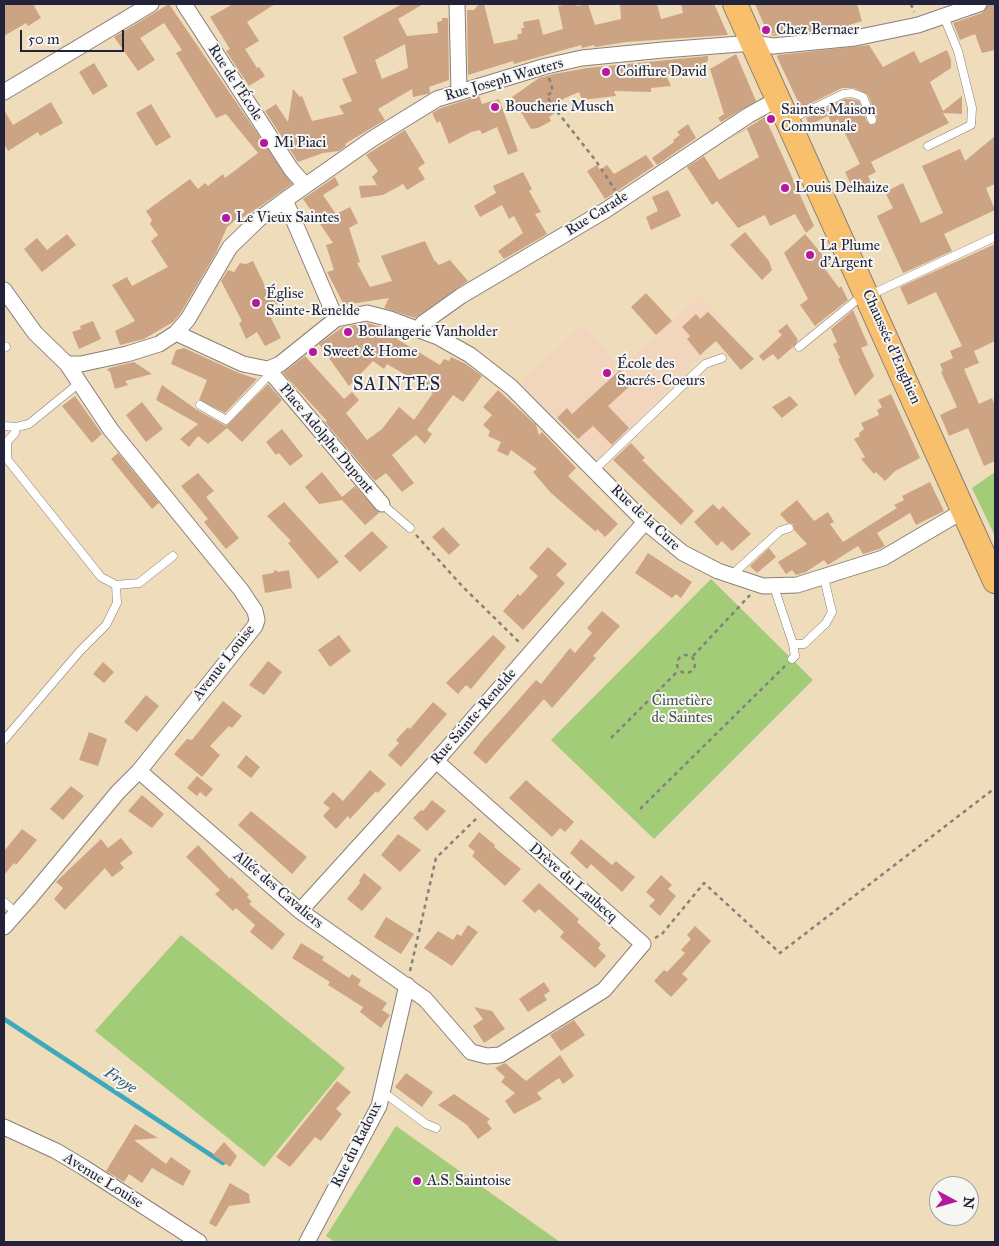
<!DOCTYPE html>
<meta charset="utf-8">
<style>
body{margin:0}
#map{position:relative;width:999px;height:1246px;overflow:hidden;background:#efdcba;font-family:"IM FELL Great Primer",serif}
canvas{display:block}
.frame{position:absolute;inset:0;border:5px solid #22223b;pointer-events:none}
.north{position:absolute;left:929px;top:1176px;width:50px;height:50px;box-sizing:border-box;background:#f6f6f2;border:1px solid #a1a1a9;border-radius:50%;rotate:96deg;font-size:14px;font-weight:700;line-height:20px;text-align:center;color:#22223b}
.north::after{content:'';display:block;margin:auto;width:18px;height:22px;background:#b5179e;clip-path:polygon(50% 0,100% 100%,50% 72%,0 100%)}
.scale{position:absolute;left:20px;top:30px;width:104px;height:22px;box-sizing:border-box;border:2px solid #22223b;border-top:0;padding-left:6px;font-size:15px;line-height:18px;white-space:nowrap;color:#22223b;-webkit-text-stroke:4px #f6f6f2;paint-order:stroke}
</style>
<div id="map">
<canvas width="999" height="1246"></canvas>
<div class="frame"></div>
<div class="north">N</div>
<div class="scale">50 m</div>
</div>
<script>
const ctx = document.querySelector('canvas').getContext('2d');
ctx.lineJoin = 'round';
function fill(path, color) {
  ctx.fillStyle = color;
  ctx.fill(path, 'evenodd');
}
function shape(rows) {
  const path = new Path2D();
  for (const r of rows) {
    if (r.length === 3) {
      path.moveTo(r[0] + r[2], r[1]);
      path.arc(r[0], r[1], r[2], 0, 2 * Math.PI);
      continue;
    }
    path.moveTo(r[0], r[1]);
    for (let i = 2; i < r.length; i += 2) path.lineTo(r[i], r[i + 1]);
  }
  return path;
}
function stroke(path, color, width, dash) {
  ctx.strokeStyle = color;
  ctx.lineWidth = width;
  ctx.lineCap = dash ? 'butt' : 'round';
  ctx.setLineDash(dash || []);
  ctx.stroke(path);
}
function label(font, color, halo, rows, align = 'center') {
  ctx.font = font + ' "IM FELL Great Primer",serif';
  ctx.lineWidth = 4;
  ctx.setLineDash([]);
  ctx.textBaseline = 'middle';
  ctx.strokeStyle = halo;
  ctx.fillStyle = color;
  for (const [text, x, y, turn = 0] of rows) {
    ctx.save();
    ctx.translate(x, y);
    ctx.rotate((+turn || 0) * Math.PI / 180);
    ctx.textAlign = isNaN(turn) ? turn : align;
    if (halo) ctx.strokeText(text, 0, 0);
    ctx.fillText(text, 0, 0);
    ctx.restore();
  }
}
const built = shape([
 [701,295,728,329,598,460,521,382,582,325,619,365,633,352,635,354]
]);
const green = shape([
 [995,472,995,536,972,488],
 [711,579,813,680,654,839,551,740],
 [181,935,345,1068,264,1167,95,1031],
 [396,1126,560,1242,335,1242,326,1236]
]);
const stream = shape([
 [4,1019,223,1163]
]);
const building = shape([
 [4,4,33,4,41,18,28,26,26,23,4,36],
 [169,4,292,184,255,210,242,218,242,215,227,227,216,253,180,314,173,322,144,339,120,345,115,331,135,321,112,285,127,277,132,286,168,267,151,241,158,235,150,224,152,220,146,211,190,179,198,189,205,183,208,186,223,174,225,178,258,153,226,114,216,118,176,53,182,50,164,23,140,38,155,60,138,71,114,37],
 [233,4,275,4,247,22,259,41,245,49,257,68,259,67,265,76,249,86,226,51,230,49,210,17],
 [402,4,423,4,398,19,407,36,438,33,437,22,442,21,442,18,448,18,449,80,429,87,430,93,427,94,413,97,412,89,378,109,385,120,345,144,346,146,339,151,323,153,298,162,265,111,276,104,288,122,293,89,300,97,302,96,312,121,344,114,339,106,352,101,342,79,357,73,343,37],
 [405,44,408,68,382,79,375,60],
 [479,4,484,4,494,44,518,39,517,35,522,33,521,28,524,28,523,22,539,19,543,35,563,29,558,6,568,4,576,4,577,6,588,4,595,25,621,19,620,4,657,4,661,19,683,13,681,4,714,4,728,35,626,42,595,47,594,45,582,48,581,45,514,64,513,61,468,75,467,10,474,10],
 [755,4,857,4,862,21,840,28,840,30,770,36,776,33,768,34],
 [988,4,995,4,995,50,982,53,975,34,960,40,953,23,982,13],
 [869,45,883,67,914,51,920,63,947,50,951,60,951,68,930,82,943,111,962,96,962,114,943,113,949,123,871,162,876,172,868,176,872,185,855,193,845,172,860,164,838,119,832,124,828,116,809,125,806,118,845,99,851,99,859,101,867,122,874,125,877,118,868,95,854,88,842,88,801,108,777,57,778,55],
 [736,54,756,101,721,122,718,118,724,114,710,69],
 [708,56,708,60,703,68,666,75,671,86,651,88,651,92,614,91,616,96,582,100,579,92,565,98,551,107,555,113,549,117,551,121,538,128,531,129,512,97,539,78,554,74,587,68],
 [94,63,108,86,93,95,79,72],
 [479,96,482,104,499,99,518,151,508,155,497,127,482,134,480,130,471,132,449,144,440,121,437,123,432,113,441,108],
 [51,102,63,123,40,136,38,132,8,151,4,144,4,110,13,125],
 [151,104,171,137,156,146,136,113],
 [765,117,814,226,806,233,795,214,770,226,765,215,738,228,717,201,712,205,687,167,704,156,719,180,759,157,747,129,731,138],
 [688,124,696,138,657,165,652,158,674,142,673,140,680,135,677,132],
 [405,130,425,163,418,168,425,179,407,190,403,184,383,195,361,198,359,186,377,185,372,177,378,171,366,155],
 [995,136,995,184,986,188,995,210,944,234,952,251,903,273,877,216,893,208,885,192,903,183,921,223,943,213,922,166,960,149,965,161],
 [646,155,654,166,605,199,587,171,597,165,600,170,607,165,614,174],
 [523,172,532,189,529,191,541,212,535,214,547,234,504,259,498,251,523,233,514,216,509,219,502,205,480,217,474,206,496,193,493,186],
 [335,177,339,185,323,195,336,214,350,207,358,223,349,228,360,262,357,263,370,287,392,281,381,256,425,241,434,260,439,265,450,260,468,281,415,318,384,308,389,298,344,305,327,272,334,270,326,245,333,243,303,199],
 [668,190,681,216,651,230,646,217,658,211,652,197],
 [745,232,769,261,772,270,762,280,730,245],
 [67,234,76,245,42,272,24,249,37,238,47,250],
 [805,234,831,265,825,269,839,288,841,286,848,300,815,326,800,305,808,299,784,253],
 [995,244,995,341,974,351,979,363,964,369,979,404,992,398,995,406,995,461,984,466,968,428,949,436,940,415,957,407,941,372,943,371,940,364,953,358,950,351,962,346,936,292,908,305,900,287],
 [253,261,267,290,274,287,282,301,267,310,281,338,265,346,257,332,246,339,239,323,242,321,221,281,228,270,234,272,240,263,246,264],
 [646,293,672,321,656,335,631,307],
 [853,310,868,345,861,348,874,376,855,396,838,359,840,358,833,344,837,342,831,329],
 [708,312,754,359,741,370,716,341,700,355,687,339,690,336,682,327,696,314,700,319],
 [93,321,101,339,79,349,72,332,81,329,80,326],
 [367,323,400,333,397,339,440,365,444,359,449,361,451,357,466,364,482,376,463,402,453,395,427,430,432,434,425,444,416,435,392,455,414,483,402,492,386,473,375,481,325,422,327,421,283,373,305,356,344,399,352,392,359,400,346,413,367,440,382,429,399,407,414,420,433,393,420,386,421,384,387,364,384,369,373,361,349,386,319,344,343,327],
 [787,324,798,340,793,348,790,344,793,347,778,360,773,354,763,361,759,356,782,335,778,331],
 [184,348,239,373,257,379,225,413,199,400,207,380,171,364,176,350],
 [134,362,152,374,125,381,128,385,115,389,110,372,107,370,109,368],
 [620,370,632,384,608,406,629,428,612,445,593,426,578,439,557,418,567,408,572,414],
 [268,384,282,400,242,442,227,428,208,444,198,436,189,447,180,439,198,424,156,400,162,385,197,410,226,426],
 [498,390,536,425,539,435,542,432,576,468,568,476,618,524,605,537,597,529,596,532,551,493,533,472,537,469,511,450,508,456,497,451,501,442,488,436,490,431,483,425,492,415,483,407],
 [891,394,920,458,895,471,885,481,876,472,874,474,861,459,865,457,854,439,860,436,859,433,864,429,861,423,879,415,877,410,882,407,878,400],
 [75,396,102,434,92,443,62,406],
 [790,396,798,405,782,418,772,407],
 [142,402,163,429,146,442,126,415],
 [282,429,303,456,290,466,279,453,276,455,266,442],
 [631,443,645,458,642,460,694,511,681,525,613,460],
 [118,453,159,503,152,509,111,459],
 [322,472,342,497,355,486,379,513,365,525,342,500,319,504,305,487],
 [198,473,214,491,206,497,239,538,226,549,204,522,208,519,181,486],
 [930,482,944,511,916,525,910,513,877,533,885,546,879,549,863,554,858,546,828,565,824,560,806,572,796,575,792,570,786,574,778,562,807,544,794,530,793,524,788,523,780,514,797,500,814,521,828,512,834,522,830,524,843,542,897,508,894,505,904,500,902,496],
 [284,502,339,562,318,579,288,543,291,541,267,516],
 [713,504,719,510,723,506,751,534,732,551,722,541,717,546,694,522],
 [443,527,460,545,449,555,432,537],
 [372,531,388,547,360,572,344,556],
 [548,547,567,564,556,575,565,583,523,630,503,611,518,594,520,596,538,576,529,568],
 [769,548,776,557,757,573,750,566],
 [648,553,692,582,681,598,676,594,672,598,635,573],
 [275,570,278,572,289,570,292,588,265,593,262,575,273,573],
 [602,611,620,626,593,656,596,658,552,708,544,699,486,764,473,753,482,741,536,680,541,684,570,648,575,653,592,633,587,628],
 [339,635,351,651,330,667,318,650],
 [493,635,506,647,471,689,466,685,458,694,446,683],
 [268,661,282,672,264,695,249,685],
 [103,662,114,672,104,683,93,674],
 [146,695,159,706,137,732,124,722],
 [223,701,242,716,232,728,229,726,210,746,220,755,202,777,174,754,187,739,192,740],
 [433,702,447,714,401,767,388,755,399,743,396,740,408,727,410,729],
 [89,732,107,739,98,766,79,760],
 [246,755,260,767,251,778,237,767],
 [370,770,386,784,378,793,376,791,350,819,348,816,336,829,323,816,330,808,323,803,333,792,343,801],
 [197,776,213,789,206,797,200,792,197,796,187,788],
 [526,780,574,822,565,832,560,828,552,837,509,798],
 [71,786,84,796,63,820,50,809],
 [142,795,164,814,152,828,128,811],
 [432,800,446,811,427,831,413,818,421,810,423,811],
 [251,811,307,857,292,874,238,825],
 [22,829,37,840,16,865,14,863,4,875,4,851],
 [479,832,495,845,494,847,521,869,505,886,472,856,475,852,468,846],
 [398,834,421,850,400,872,381,855],
 [121,838,133,853,120,863,124,868,112,877,105,868,65,910,54,899,63,888,56,882,101,839,108,848],
 [581,839,612,865,616,861,635,877,622,892,591,864,587,869,570,853],
 [198,845,230,879,231,877,249,895,247,897,252,902,249,904,285,934,272,950,250,932,255,925,236,908,233,911,215,894,220,890,186,857],
 [364,873,382,888,362,911,347,899,360,883,359,881],
 [661,875,672,885,668,889,676,896,660,916,649,906,655,900,646,892],
 [539,883,579,919,577,922,601,944,598,948,606,956,595,968,560,937,564,932,539,909,535,913,522,901],
 [386,917,414,934,401,954,374,937],
 [468,925,478,932,452,966,424,948,438,931,453,940,457,934,461,936],
 [695,926,711,941,682,974,688,979,671,997,654,981,664,970,667,972,685,953,681,950,691,939,687,935],
 [301,943,324,957,322,960,349,978,352,974,361,980,358,985,387,1003,382,1010,390,1015,381,1028,360,1012,363,1007,328,985,330,982,292,958],
 [544,982,550,991,544,995,547,1000,528,1012,519,999],
 [474,1007,492,1011,505,1029,484,1043,473,1026,483,1019],
 [574,1020,585,1035,561,1051,550,1035],
 [560,1055,574,1076,563,1084,559,1078,537,1093,542,1099,514,1114,505,1101,515,1093,501,1082,505,1077,495,1068,505,1063,526,1081],
 [406,1073,433,1092,422,1107,395,1087],
 [337,1081,351,1092,336,1109,342,1114,321,1141,315,1137,290,1167,276,1157],
 [454,1094,490,1119,487,1122,492,1129,478,1139,467,1125,438,1105],
 [135,1124,158,1138,134,1140,166,1164,171,1157,191,1171,183,1186,152,1168,142,1183,129,1174,124,1182,106,1171],
 [224,1142,237,1156,230,1167,213,1155],
 [230,1183,249,1194,250,1203,229,1206,216,1227,209,1223]
]);
const path = shape([
 [911,4,914,12],
 [549,78,553,91,547,96,552,105,596,161,615,190],
 [416,535,463,587,521,644],
 [686,664,9],
 [693,656,750,595],
 [611,738,679,670],
 [640,809,785,666],
 [655,938,662,934,704,883,780,953,995,788],
 [410,971,436,858,479,816]
]);
const lane = shape([
 [789,120,843,94,852,93,863,97,872,120],
 [928,146,971,125,972,108,958,51,944,17],
 [870,295,995,237],
 [799,347,863,295],
 [4,348,6,347],
 [200,405,226,420,271,373],
 [4,426,16,427,29,424,78,384],
 [16,427,15,433,7,442,7,459,101,577,116,585,139,583,173,556],
 [594,470,705,364,722,358],
 [382,504,410,528],
 [735,577,736,571,780,531,789,528],
 [774,587,793,644,795,656,792,659],
 [793,644,804,644,826,623,832,612,824,578],
 [4,740,80,651,106,625,117,603,116,585],
 [4,902,16,913],
 [383,1092,426,1124,436,1128]
]);
const street = shape([
 [184,4,291,169,305,185],
 [457,4,459,92],
 [4,92,151,4],
 [285,200,372,139,437,99,546,66,582,58,663,50,753,43,773,46,855,38,918,25,979,4],
 [4,290,35,333,67,364,111,430,241,590,255,611,257,620,255,626,139,771,118,792,29,899,4,927],
 [336,319,367,313,390,319,438,337,470,355,511,387,645,522,683,553,718,571,763,586,797,585,883,558,963,511],
 [419,330,423,323,461,296,606,210,749,115,778,99],
 [67,364,81,364,127,354,159,344,176,333,188,319,230,247,259,219,285,200,336,319,280,364,268,369,243,364,176,333],
 [268,369,382,504],
 [139,771,300,911,425,999,471,1052,487,1056,500,1055,604,990,643,944,436,761],
 [300,911,436,761,645,522],
 [4,1127,56,1151,83,1167,199,1242],
 [307,1242,379,1106,407,985]
]);
const primary = shape([
 [735,4,995,581]
]);
const markers = [
 [766,30,5,"#b5179e"],
 [606,72,5,"#b5179e"],
 [495,107,5,"#b5179e"],
 [771,119,5,"#b5179e"],
 [264,143,5,"#b5179e"],
 [785,188,5,"#b5179e"],
 [226,218,5,"#b5179e"],
 [810,255,5,"#b5179e"],
 [256,303,5,"#b5179e"],
 [348,332,5,"#b5179e"],
 [313,352,5,"#b5179e"],
 [607,373,5,"#b5179e"],
 [417,1181,5,"#b5179e"]
];
const poiNames = [
 ["Chez Bernaer",776,30],
 ["Coiffure David",616,72],
 ["Boucherie Musch",505,107],
 ["Saintes Maison",781,110],
 ["Communale",781,127],
 ["Mi Piaci",274,143],
 ["Louis Delhaize",795,188],
 ["Le Vieux Saintes",236,218],
 ["La Plume",820,246],
 ["d'Argent",820,263],
 ["Église",266,294],
 ["Sainte-Renelde",266,311],
 ["Boulangerie Vanholder",358,332],
 ["Sweet & Home",323,352],
 ["École des",617,364],
 ["Sacrés-Coeurs",617,381],
 ["A.S. Saintoise",427,1181]
];
const streetNames = [
 ["Rue Joseph Wauters",504,80,-16],
 ["Rue de l'École",235,83,57],
 ["Rue Carade",597,214,-32],
 ["Chaussée d'Enghien",891,347,66],
 ["Place Adolphe Dupont",326,439,50],
 ["Rue de la Cure",645,518,43],
 ["Avenue Louise",224,663,-52],
 ["Rue Sainte-Renelde",474,717,-49],
 ["Drève du Laubecq",573,883,41],
 ["Allée des Cavaliers",278,890,40],
 ["Rue du Radoux",357,1145,-63],
 ["Avenue Louise",103,1181,32]
];
const parkNames = [
 ["Cimetière",682,701],
 ["de Saintes",682,718]
];
const waterNames = [
 ["Froye",120,1081,33]
];
const quarterNames = [
 ["SAINTES",397,386]
];
fill(built, '#f1d5bd');
fill(green, '#a3cc78');
stroke(stream, '#3ea9bd', 4.5);
fill(building, '#cca484');
stroke(lane, '#887f7a', 9);
stroke(street, '#887f7a', 17);
stroke(primary, '#887f7a', 26);
stroke(path, '#887f7a', 2.5, [4, 4]);
stroke(lane, '#fff', 8);
stroke(street, '#fff', 15);
stroke(primary, '#f8bf6c', 24);
for (const [x, y, r, color] of markers) {
  const dot = new Path2D();
  dot.arc(x, y, r, 0, 2 * Math.PI);
  ctx.fillStyle = color;
  ctx.fill(dot);
  stroke(dot, '#f6f6f2', 2);
}
label('15px', '#22223b', '#f6f6f2', poiNames, 'left');
label('15px', '#22223b', '#f6f6f2', streetNames);
label('15px', '#49554d', '#f6f6f2', parkNames);
label('italic 16px', '#2d586f', '#f6f6f2', waterNames);
ctx.letterSpacing = '1px';
label('18px', '#22223b', '#f6f6f2', quarterNames);
ctx.letterSpacing = '0px';
</script>
